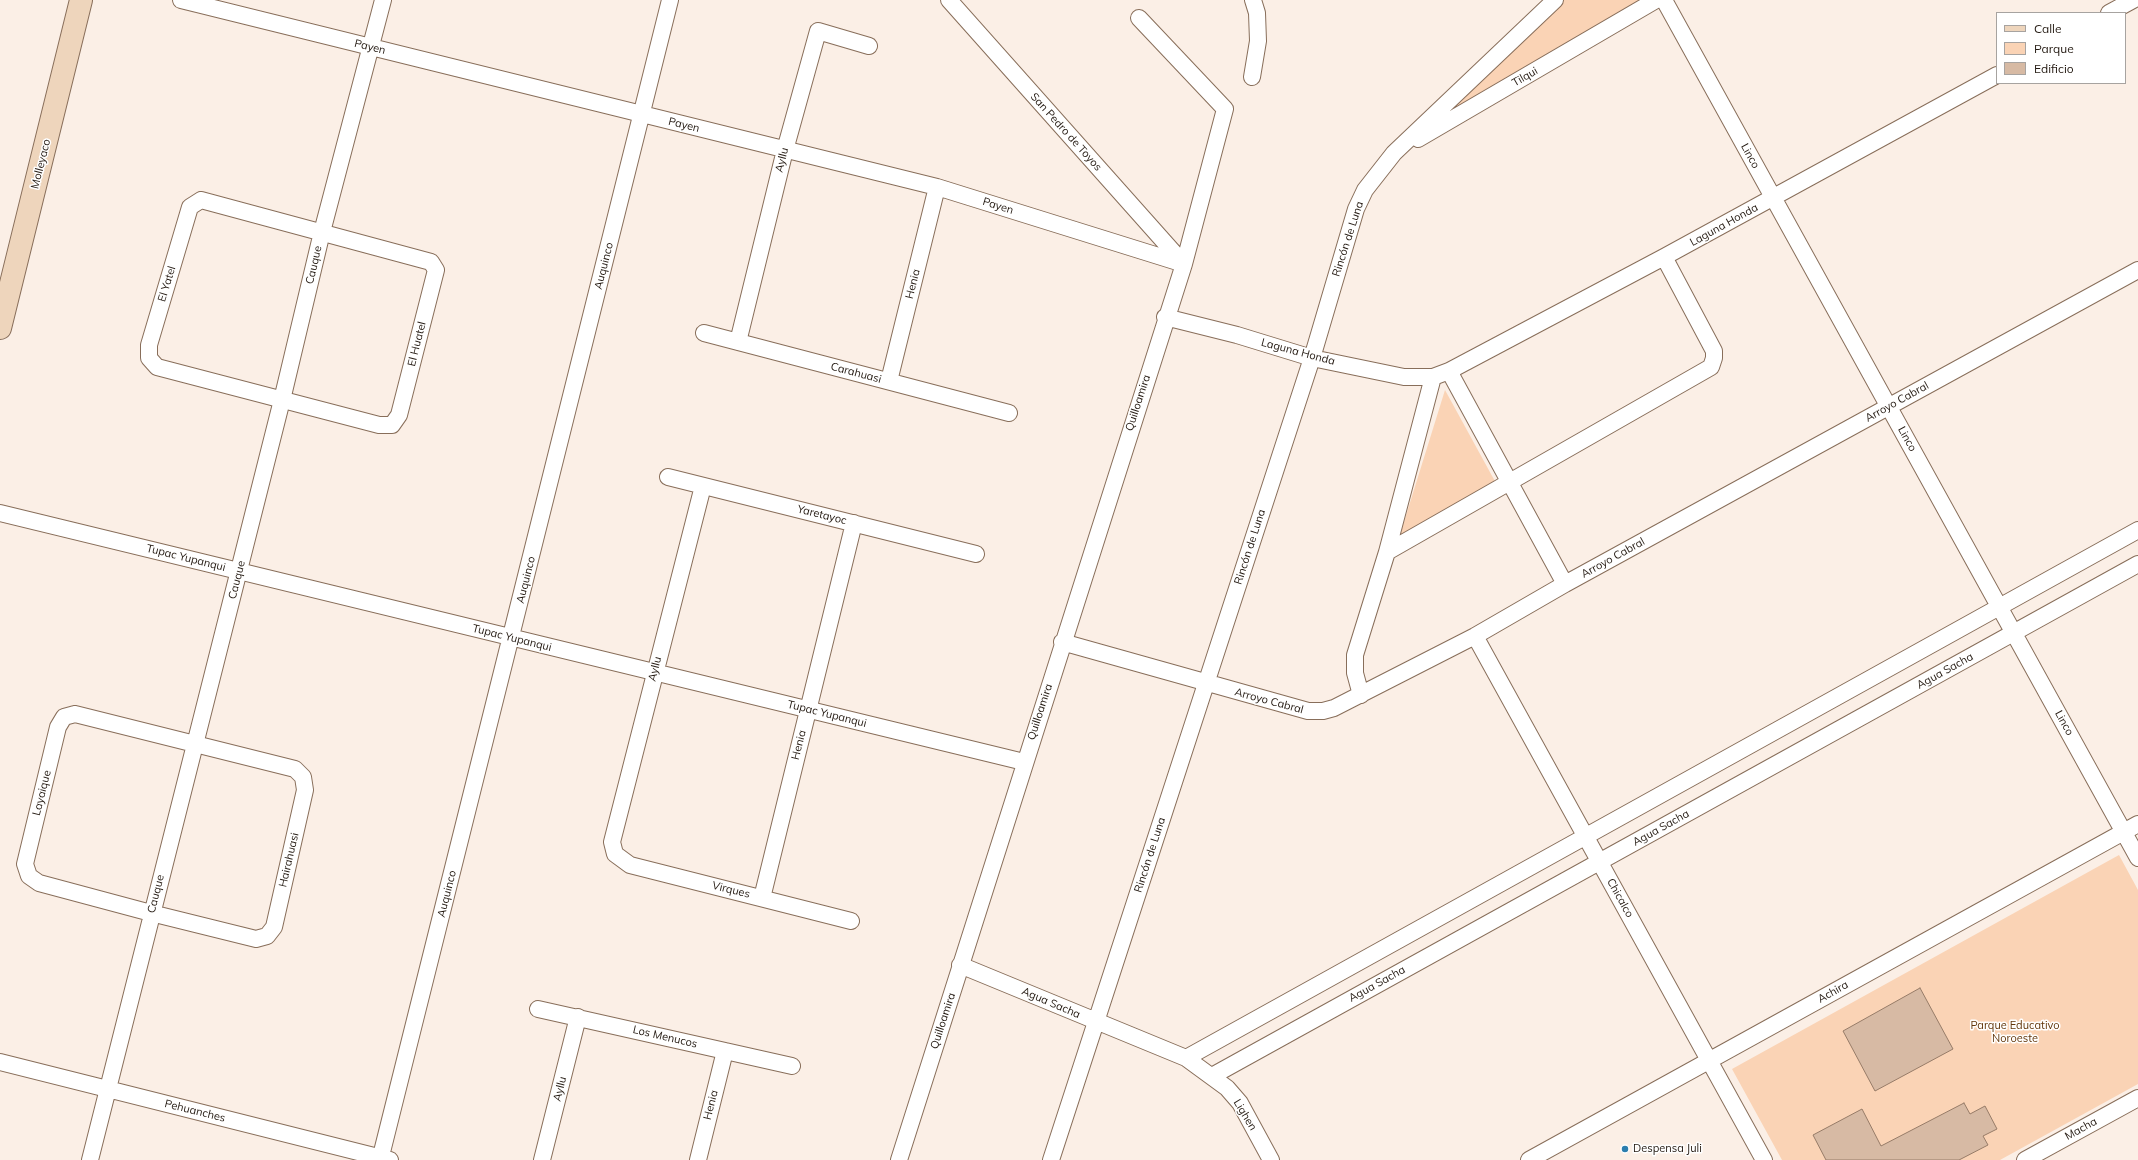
<!DOCTYPE html>
<meta charset="utf-8">
<style>
body{margin:0}
#map{position:relative;width:2138px;height:1160px;overflow:hidden;background:#fbefe6;font-family:Mulish,sans-serif}
canvas{display:block}
.legend{position:absolute;left:1996px;top:12px;width:130px;height:72px;box-sizing:border-box;background:#fff;border:1px solid #a7a3a0;margin:0;padding:5px 7px;list-style:none;font-size:12px;color:#231911}
.legend li{display:flex;align-items:center;gap:8px;height:20px}
.legend b{width:20px;border:1px solid #a7a3a0}
</style>
<div id="map">
<canvas width="2138" height="1160"></canvas>
<ul class="legend">
<li><b style="height:5px;background:#eed5bc"></b>Calle</li>
<li><b style="height:11px;background:#fad3b5"></b>Parque</li>
<li><b style="height:11px;background:#d7baa4"></b>Edificio</li>
</ul>
</div>
<script>
const ctx = document.querySelector('canvas').getContext('2d');
ctx.lineJoin = 'round';
function fill(path, color) {
  ctx.fillStyle = color;
  ctx.fill(path, 'evenodd');
}
function shape(rows) {
  const path = new Path2D();
  for (const r of rows) {
    path.moveTo(r[0], r[1]);
    for (let i = 2; i < r.length; i += 2) path.lineTo(r[i], r[i + 1]);
  }
  return path;
}
function stroke(path, color, width, dash) {
  ctx.strokeStyle = color;
  ctx.lineWidth = width;
  ctx.lineCap = dash ? 'butt' : 'round';
  ctx.setLineDash(dash || []);
  ctx.stroke(path);
}
function label(font, color, halo, rows, align = 'center') {
  ctx.font = font + ' Mulish,sans-serif';
  ctx.lineWidth = 3;
  ctx.setLineDash([]);
  ctx.textBaseline = 'middle';
  ctx.strokeStyle = halo;
  ctx.fillStyle = color;
  for (const [text, x, y, turn = 0] of rows) {
    ctx.save();
    ctx.translate(x, y);
    ctx.rotate((+turn || 0) * Math.PI / 180);
    ctx.textAlign = isNaN(turn) ? turn : align;
    if (halo) ctx.strokeText(text, 0, 0);
    ctx.fillText(text, 0, 0);
    ctx.restore();
  }
}
const green = shape([
 [1560,0,1644,0,1410,137],
 [1445,390,1497,485,1399,538],
 [2119,855,2138,890,2138,1084,2000,1160,1782,1160,1732,1069]
]);
const building = shape([
 [1920,988,1953,1049,1875,1091,1843,1031,1920,988],
 [1964,1103,1970,1114,1985,1106,1997,1129,1983,1136,1988,1145,1959,1160,1826,1160,1813,1135,1862,1109,1881,1146,1964,1103]
]);
const minor = shape([
 [181,0,937,187,1184,264],
 [949,0,1184,264],
 [1664,0,2138,858],
 [2109,13,2133,0],
 [1252,77,1258,41,1257,13,1253,0],
 [1418,139,1656,0],
 [201,200,431,262,436,270,399,415,392,425,379,425,157,367,149,358,149,345,190,207,201,200],
 [1165,317,1237,335,1312,358,1404,377,1433,377],
 [704,333,1009,413],
 [738,342,785,150,818,31,869,46],
 [1449,371,1565,584],
 [889,381,937,187],
 [668,477,976,554],
 [703,486,612,842,615,854,630,865,851,921],
 [0,513,1024,762],
 [1387,552,1433,377,1449,371,1664,257,1997,75],
 [1475,636,1764,1160],
 [1062,642,1308,711,1323,711,1334,708,1475,636,1565,584,2138,270],
 [1361,695,1355,673,1355,655,1387,552,1711,367,1714,358,1714,351,1664,257],
 [75,714,295,769,303,777,305,790,274,927,267,936,256,939,151,913,39,883,29,876,25,864,58,727,64,717,75,714],
 [762,898,854,523],
 [960,965,1186,1058,1227,1088,1240,1103,1271,1160],
 [538,1009,792,1066],
 [1186,1058,2138,530],
 [0,1062,390,1160],
 [1212,1076,2138,564],
 [90,1160,282,400,322,232,383,0],
 [380,1160,670,0],
 [542,1160,578,1017],
 [698,1160,725,1051],
 [899,1160,1184,264,1225,109,1139,18],
 [1051,1160,1312,358,1356,209,1365,190,1394,153,1555,0],
 [1529,1160,2138,824],
 [2025,1160,2138,1098]
]);
const secondary = shape([
 [0,328,81,0]
]);
const markers = [
 [1625,1149,4,"#2b7dae"]
];
const streetNames = [
 ["Payen",370,47,14],
 ["Tilqui",1525,77,-30],
 ["Payen",684,125,14],
 ["San Pedro de Toyos",1066,132,48],
 ["Linco",1750,156,61],
 ["Ayllu",782,160,-76],
 ["Molleyaco",41,164,-76],
 ["Payen",998,206,17],
 ["Laguna Honda",1724,225,-29],
 ["Rincón de Luna",1348,239,-72],
 ["Cauque",314,265,-77],
 ["Auquinco",604,266,-76],
 ["El Yatel",167,284,-73],
 ["Henia",913,284,-76],
 ["El Huatel",417,344,-76],
 ["Laguna Honda",1298,352,15],
 ["Carahuasi",856,373,15],
 ["Arroyo Cabral",1897,402,-29],
 ["Quilloamira",1138,403,-72],
 ["Linco",1907,439,61],
 ["Yaretayoc",822,515,14],
 ["Rincón de Luna",1250,547,-72],
 ["Tupac Yupanqui",186,558,14],
 ["Arroyo Cabral",1613,558,-29],
 ["Cauque",237,580,-76],
 ["Auquinco",526,580,-76],
 ["Tupac Yupanqui",512,638,14],
 ["Ayllu",655,669,-76],
 ["Agua Sacha",1945,671,-29],
 ["Arroyo Cabral",1269,701,15],
 ["Quilloamira",1040,712,-72],
 ["Tupac Yupanqui",827,714,14],
 ["Linco",2064,723,61],
 ["Henia",799,745,-76],
 ["Layaique",42,793,-76],
 ["Agua Sacha",1661,828,-29],
 ["Rincón de Luna",1150,855,-72],
 ["Hairahuasi",289,860,-77],
 ["Virques",731,890,14],
 ["Cauque",156,894,-76],
 ["Auquinco",447,894,-76],
 ["Chicalco",1620,898,61],
 ["Agua Sacha",1377,984,-29],
 ["Achira",1833,992,-29],
 ["Agua Sacha",1051,1003,23],
 ["Quilloamira",943,1021,-72],
 ["Los Menucos",665,1037,13],
 ["Ayllu",560,1089,-76],
 ["Henia",711,1105,-76],
 ["Pehuanches",195,1111,14],
 ["Lighen",1245,1115,59],
 ["Macha",2081,1129,-29]
];
const parkNames = [
 ["Parque Educativo",2015,1026],
 ["Noroeste",2015,1039]
];
const poiNames = [
 ["Despensa Juli",1633,1149]
];
fill(green, '#fad3b5');
fill(building, '#d7baa4');
stroke(building, '#977c68', 1);
stroke(minor, '#886e5a', 18);
stroke(secondary, '#886e5a', 24);
stroke(minor, '#fff', 16);
stroke(secondary, '#eed5bc', 22);
for (const [x, y, r, color] of markers) {
  const dot = new Path2D();
  dot.arc(x, y, r, 0, 2 * Math.PI);
  ctx.fillStyle = color;
  ctx.fill(dot);
  stroke(dot, '#fff', 1.5);
}
label('11px', '#231911', '#fff', streetNames);
label('11px', '#63370b', '#fff', parkNames);
label('11px', '#231911', '#fff', poiNames, 'left');
</script>
